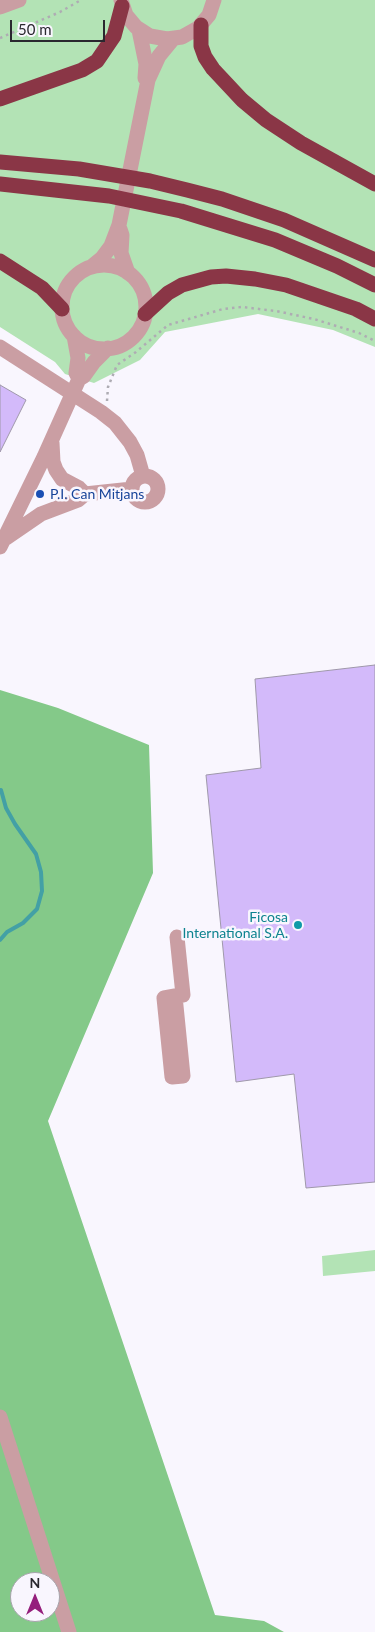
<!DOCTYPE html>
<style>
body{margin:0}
#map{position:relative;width:375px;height:1632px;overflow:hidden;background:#f9f6fe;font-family:Lato,sans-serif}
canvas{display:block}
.north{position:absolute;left:10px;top:1572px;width:50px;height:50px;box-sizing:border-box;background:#f9f6fe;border:1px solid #a6a4ab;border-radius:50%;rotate:0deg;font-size:14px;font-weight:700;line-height:20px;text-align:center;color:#2a282f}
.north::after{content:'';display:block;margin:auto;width:18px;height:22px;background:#951f7c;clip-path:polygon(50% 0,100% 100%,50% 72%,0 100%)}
.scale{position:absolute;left:10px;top:20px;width:95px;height:22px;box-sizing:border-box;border:2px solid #2a282f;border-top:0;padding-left:6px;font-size:15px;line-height:18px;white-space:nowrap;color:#2a282f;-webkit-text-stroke:4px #f9f6fe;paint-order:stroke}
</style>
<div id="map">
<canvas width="375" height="1632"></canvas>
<div class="north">N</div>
<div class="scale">50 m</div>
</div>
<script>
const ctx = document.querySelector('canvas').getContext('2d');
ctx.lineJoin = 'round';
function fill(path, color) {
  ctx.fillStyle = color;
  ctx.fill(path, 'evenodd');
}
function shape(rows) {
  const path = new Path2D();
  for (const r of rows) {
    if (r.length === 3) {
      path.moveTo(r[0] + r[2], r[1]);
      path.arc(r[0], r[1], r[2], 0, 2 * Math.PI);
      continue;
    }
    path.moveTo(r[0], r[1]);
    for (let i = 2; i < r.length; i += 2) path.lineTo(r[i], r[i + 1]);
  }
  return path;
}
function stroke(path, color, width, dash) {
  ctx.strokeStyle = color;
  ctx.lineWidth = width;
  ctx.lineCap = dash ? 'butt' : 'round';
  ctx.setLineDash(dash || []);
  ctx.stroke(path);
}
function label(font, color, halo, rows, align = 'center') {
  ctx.font = font + ' Lato,sans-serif';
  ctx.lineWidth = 5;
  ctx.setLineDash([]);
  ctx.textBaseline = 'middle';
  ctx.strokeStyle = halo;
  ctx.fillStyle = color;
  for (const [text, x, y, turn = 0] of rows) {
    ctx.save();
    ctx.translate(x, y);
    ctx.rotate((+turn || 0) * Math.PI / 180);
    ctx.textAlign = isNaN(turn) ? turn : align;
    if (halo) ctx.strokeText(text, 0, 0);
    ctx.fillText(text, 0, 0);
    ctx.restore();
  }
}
const green = shape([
 [0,0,375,0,375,347,333,330,258,314,165,332,140,360,94,383,65,374,55,362,0,327],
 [375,1250,375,1271,323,1276,322,1256]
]);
const forest = shape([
 [0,690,58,708,149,745,153,873,48,1121,215,1615,264,1621,284,1632,0,1632],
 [20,1582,50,1582,50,1612,20,1612]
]);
const stream = shape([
 [0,940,7,932,23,923,37,909,42,891,41,872,36,854,15,824,6,808,1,790]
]);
const building = shape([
 [0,385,26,400,0,452,0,385],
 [375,665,375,1182,306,1188,294,1074,236,1082,206,775,261,768,255,679,375,665]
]);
const path = shape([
 [0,38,60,12,81,0],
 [107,401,108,387,117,365,136,352,168,325,223,309,242,307,276,311,314,319,359,333,375,341]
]);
const minor = shape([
 [121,0,126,15,136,27,150,36,167,39,182,37,198,28,209,15,214,0],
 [0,7,19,0],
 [139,30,146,64,145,78],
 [120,229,122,235,121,253,128,273],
 [104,307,42],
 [91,267,102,258,111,246,119,225,148,80,159,56,173,39],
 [74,336,78,358,76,373,79,379],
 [0,347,101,412,115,423,130,442,137,455,143,476],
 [52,443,53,462,56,470,62,479,79,488,85,494],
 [145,489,13],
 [85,494,132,489],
 [6,538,41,514,78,500,85,494],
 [0,547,44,457,79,379,84,376,94,362,108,348],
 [175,996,183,1076,172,1077,164,998,175,996,183,995,177,937],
 [0,1417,69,1632]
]);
const highway = shape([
 [201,25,201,46,205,57,213,69,242,100,266,120,301,143,375,184],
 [0,99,82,70,97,61,114,36,122,6],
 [0,162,79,169,150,181,187,190,222,199,284,220,375,260],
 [0,184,109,196,181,211,275,240,337,266,375,285],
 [0,261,42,288,62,309],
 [145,314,168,293,182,285,211,277,226,276,255,279,286,285,356,309,375,319]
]);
const markers = [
 [40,494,5,"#1a4fb4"],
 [298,925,5,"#0f9aa8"]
];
const transitNames = [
 ["P.I. Can Mitjans",50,494]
];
const cultureNames = [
 ["Ficosa",288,917],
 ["International S.A.",288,933]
];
fill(green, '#b3e3b5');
fill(forest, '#84c989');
stroke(stream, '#43a0a5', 4);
fill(building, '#d3bafa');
stroke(building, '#9f98aa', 1);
stroke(path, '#aeacb3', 2.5, [2.5, 4]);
stroke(minor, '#ca9ea3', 15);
stroke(highway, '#8a3646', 15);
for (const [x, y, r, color] of markers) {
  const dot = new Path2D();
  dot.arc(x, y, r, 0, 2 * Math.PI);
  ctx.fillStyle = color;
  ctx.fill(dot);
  stroke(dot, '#f9f6fe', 2);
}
label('14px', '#164399', '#f9f6fe', transitNames, 'left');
label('14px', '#0d838f', '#f9f6fe', cultureNames, 'right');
</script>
